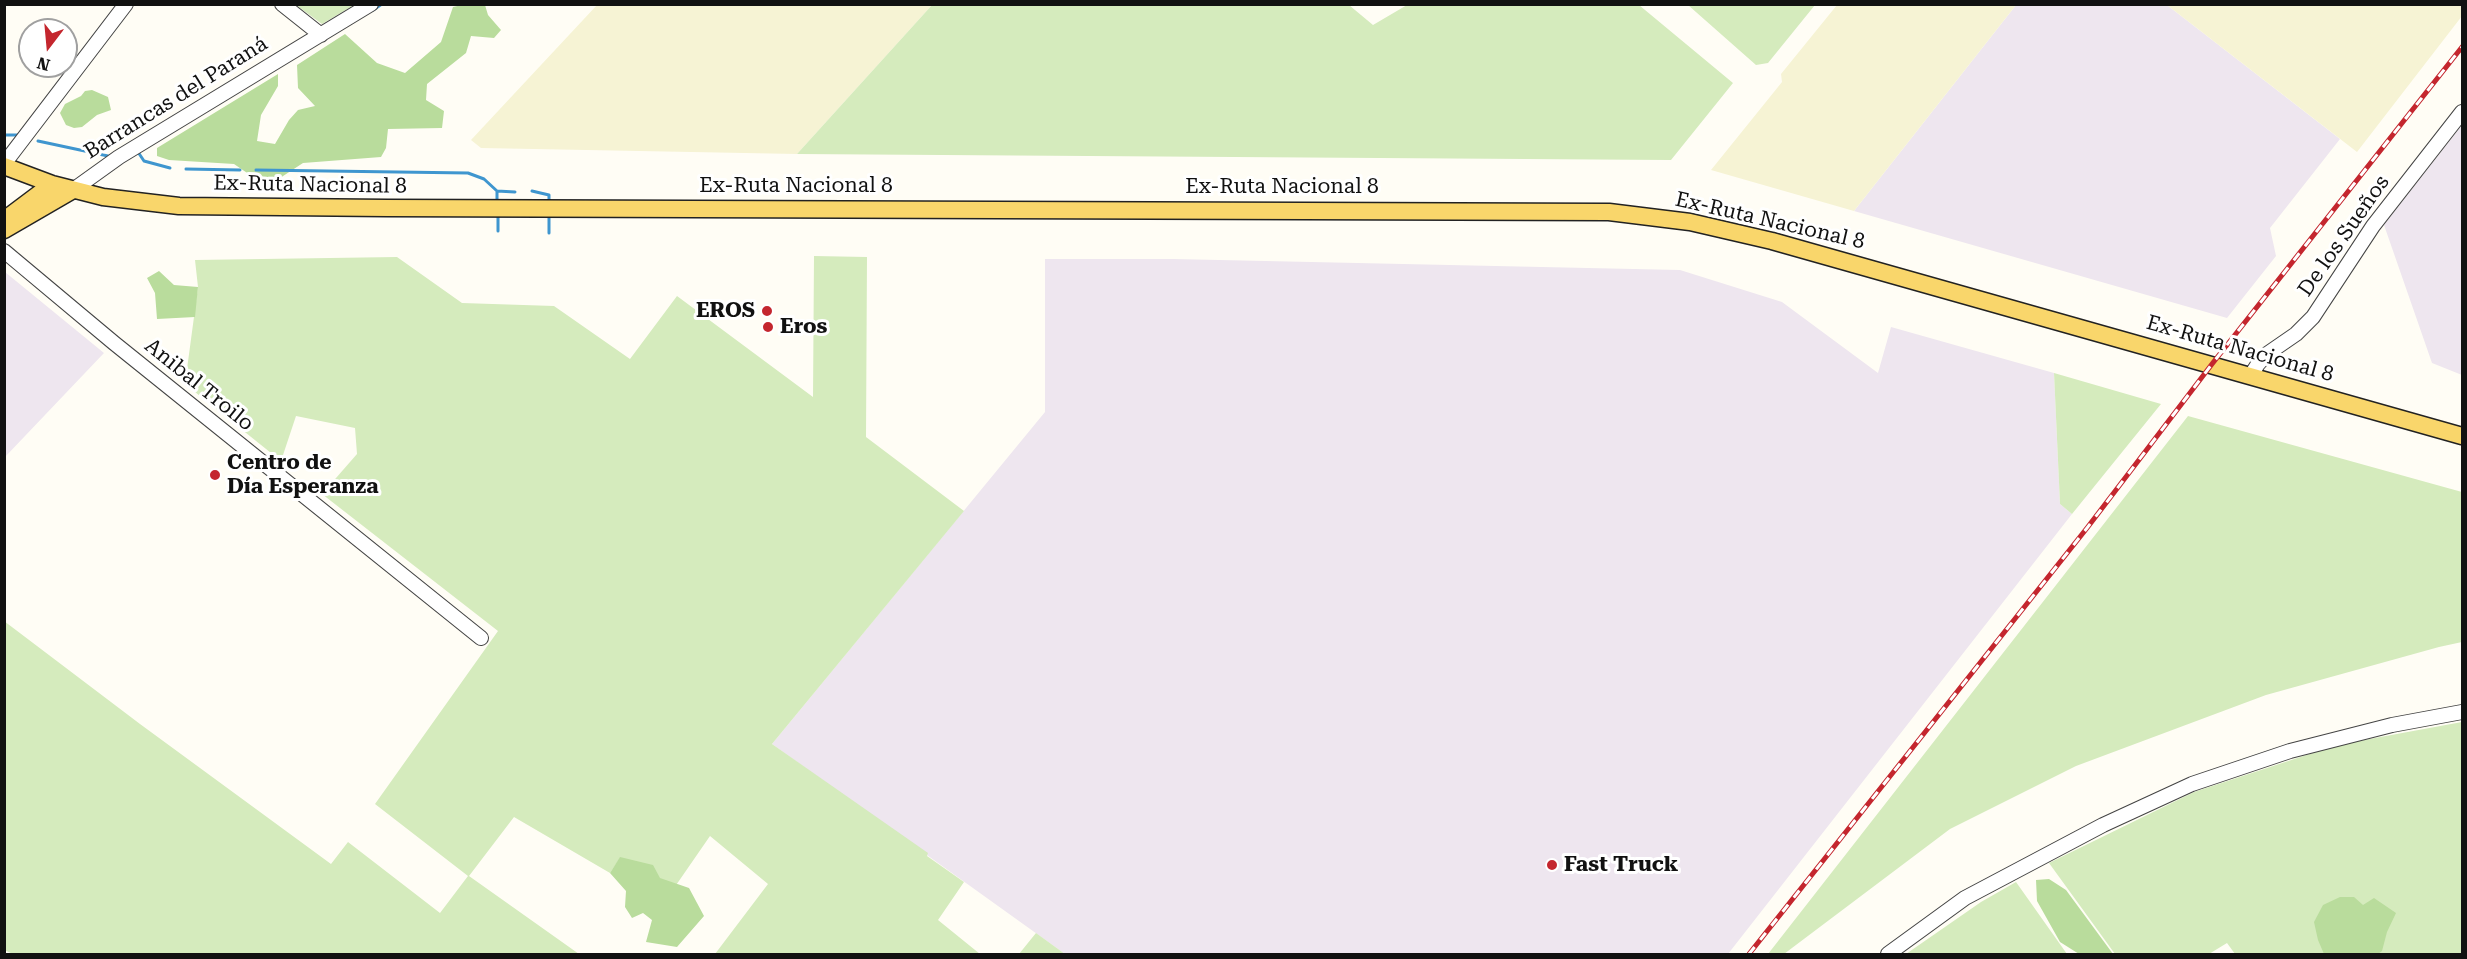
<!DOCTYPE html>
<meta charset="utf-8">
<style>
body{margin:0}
#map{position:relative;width:2467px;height:959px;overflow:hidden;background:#fffdf5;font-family:"Roboto Serif",serif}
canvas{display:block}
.frame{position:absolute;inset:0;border:6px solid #111;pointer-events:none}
.north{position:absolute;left:18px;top:18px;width:60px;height:60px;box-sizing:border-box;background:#fff;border:2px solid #a0a0a0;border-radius:50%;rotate:196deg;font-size:16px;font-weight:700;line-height:24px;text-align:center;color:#111}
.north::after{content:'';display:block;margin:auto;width:21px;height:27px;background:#c4262e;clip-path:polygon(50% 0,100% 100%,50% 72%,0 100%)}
</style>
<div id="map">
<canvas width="2467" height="959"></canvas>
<div class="frame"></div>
<div class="north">N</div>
</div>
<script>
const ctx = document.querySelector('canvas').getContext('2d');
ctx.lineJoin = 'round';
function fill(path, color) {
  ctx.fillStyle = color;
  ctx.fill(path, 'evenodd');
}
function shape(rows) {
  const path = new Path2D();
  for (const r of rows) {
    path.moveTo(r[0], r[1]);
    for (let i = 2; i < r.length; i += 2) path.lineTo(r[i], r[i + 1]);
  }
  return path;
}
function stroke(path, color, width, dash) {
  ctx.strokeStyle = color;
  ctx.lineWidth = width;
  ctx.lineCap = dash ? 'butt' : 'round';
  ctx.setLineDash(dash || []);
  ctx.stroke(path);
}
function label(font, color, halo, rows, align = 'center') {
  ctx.font = font + ' "Roboto Serif",serif';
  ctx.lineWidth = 6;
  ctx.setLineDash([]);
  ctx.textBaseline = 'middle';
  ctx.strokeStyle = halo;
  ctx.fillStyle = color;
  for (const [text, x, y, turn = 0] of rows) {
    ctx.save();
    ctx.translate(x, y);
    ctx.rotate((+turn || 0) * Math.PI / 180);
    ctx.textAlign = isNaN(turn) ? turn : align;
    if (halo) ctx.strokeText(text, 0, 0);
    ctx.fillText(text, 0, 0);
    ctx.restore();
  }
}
const industrial = shape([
 [2016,5,2167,5,2340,139,2270,228,2276,256,2227,318,1854,211],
 [2462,125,2462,375,2432,363,2384,225],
 [1045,259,1173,259,1680,270,1782,302,1878,373,1891,327,2054,373,2060,504,2072,514,1728,954,1065,954,772,744,1045,412],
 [5,272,104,353,5,457,4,457]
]);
const farmland = shape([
 [2462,4,2462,16,2357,152,2167,5],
 [597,5,932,5,797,154,481,148,471,140],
 [1837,5,2016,5,1854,211,1711,170,1782,82,1781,74]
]);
const green = shape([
 [296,5,354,5,322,24],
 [1349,5,1373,25,1407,5,1639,5,1733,83,1671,160,797,154,932,5],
 [1688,5,1815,5,1768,63,1756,65],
 [814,256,867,257,866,437,964,511,772,744,928,853,927,856,964,882,938,920,980,954,715,954,768,884,710,836,672,891,620,858,610,873,514,817,469,876,579,954,13,954,4,950,4,621,140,724,331,864,348,842,440,913,468,876,375,804,498,631,322,494,357,454,355,428,296,416,281,461,185,384,198,287,195,260,397,257,462,303,554,306,630,359,677,296,813,397],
 [2054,373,2161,404,2072,514,2060,504],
 [2188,416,2462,492,2462,642,2439,647,2266,695,2076,766,1950,829,1784,954,1768,954],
 [2462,722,2462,954,2235,954,2227,943,2209,954,2115,954,2049,863,2194,792,2337,745],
 [2016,882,2067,954,1906,954,1981,902],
 [1036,933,1065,954,1019,954]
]);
const forest = shape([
 [466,4,485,5,488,15,501,30,494,38,471,36,466,53,427,84,426,100,444,111,442,128,388,129,386,148,381,157,303,163,280,178,256,179,234,164,169,160,157,156,157,148,278,74,278,86,261,115,257,141,275,144,289,120,298,110,315,106,298,88,297,65,345,34,377,63,405,73,441,42,453,7],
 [92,90,108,97,111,110,97,115,82,127,74,128,66,125,60,113,65,104,81,96,85,91],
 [159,271,174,285,198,287,195,317,157,319,155,293,147,278],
 [620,857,653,865,660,878,689,888,704,916,677,947,646,942,652,920,643,913,632,918,625,907,626,891,610,873],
 [2049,879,2066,890,2113,954,2079,954,2060,942,2037,901,2036,880],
 [2340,897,2354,897,2363,905,2374,898,2396,913,2387,932,2382,951,2378,954,2324,954,2318,940,2314,922,2323,905]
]);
const stream = shape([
 [373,10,382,4],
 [4,135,19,135],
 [38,141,108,156],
 [138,152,144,161,170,168],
 [186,169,240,170],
 [256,170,468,173,484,179,497,191,497,200],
 [497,191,515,192],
 [532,191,549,195,549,200],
 [498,217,498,231],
 [549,217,549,233]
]);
const minor = shape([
 [282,4,321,35],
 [4,164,126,4],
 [73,190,119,157,371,4],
 [4,251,114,343,481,638],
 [2251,375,2258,364,2267,354,2296,334,2313,317,2373,226,2462,112],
 [1888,954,1965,898,2103,825,2192,784,2290,751,2392,725,2462,712]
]);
const major = shape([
 [4,166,52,184,103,197,179,206,387,208,1609,212,1690,222,1772,241,2462,436],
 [4,220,52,184],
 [4,230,73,190]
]);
const rail = shape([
 [1749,954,2087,528,2212,364,2462,47]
]);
const markers = [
 [767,311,6,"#c4262e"],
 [768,327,6,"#c4262e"],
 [215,475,6,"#c4262e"],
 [1552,865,6,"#c4262e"]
];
const streetNames = [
 ["Barrancas del Paraná",176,98,-32],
 ["Ex-Ruta Nacional 8",310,185,1],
 ["Ex-Ruta Nacional 8",796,186],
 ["Ex-Ruta Nacional 8",1282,187],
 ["Ex-Ruta Nacional 8",1770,221,13],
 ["De los Sueños",2344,236,-55],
 ["Ex-Ruta Nacional 8",2240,349,16],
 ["Anibal Troilo",199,385,39]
];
const poiNames = [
 ["EROS",755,311,"right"],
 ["Eros",780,327],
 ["Centro de",227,463],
 ["Día Esperanza",227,487],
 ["Fast Truck",1564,865]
];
fill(industrial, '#eee6ef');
fill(farmland, '#f6f3d4');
fill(green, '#d5ebbd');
fill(forest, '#b9dc9c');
stroke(stream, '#3f96cf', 3);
stroke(minor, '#444', 16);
stroke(major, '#222', 19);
stroke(minor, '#fff', 14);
stroke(major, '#f9d66b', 16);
stroke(rail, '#c4262e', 5);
stroke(rail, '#fff', 3, [9]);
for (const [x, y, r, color] of markers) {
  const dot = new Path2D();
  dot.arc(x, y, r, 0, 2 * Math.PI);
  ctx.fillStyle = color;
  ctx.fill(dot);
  stroke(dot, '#fff', 2);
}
label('21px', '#111', '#fff', streetNames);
label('bold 21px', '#111', '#fff', poiNames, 'left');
</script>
